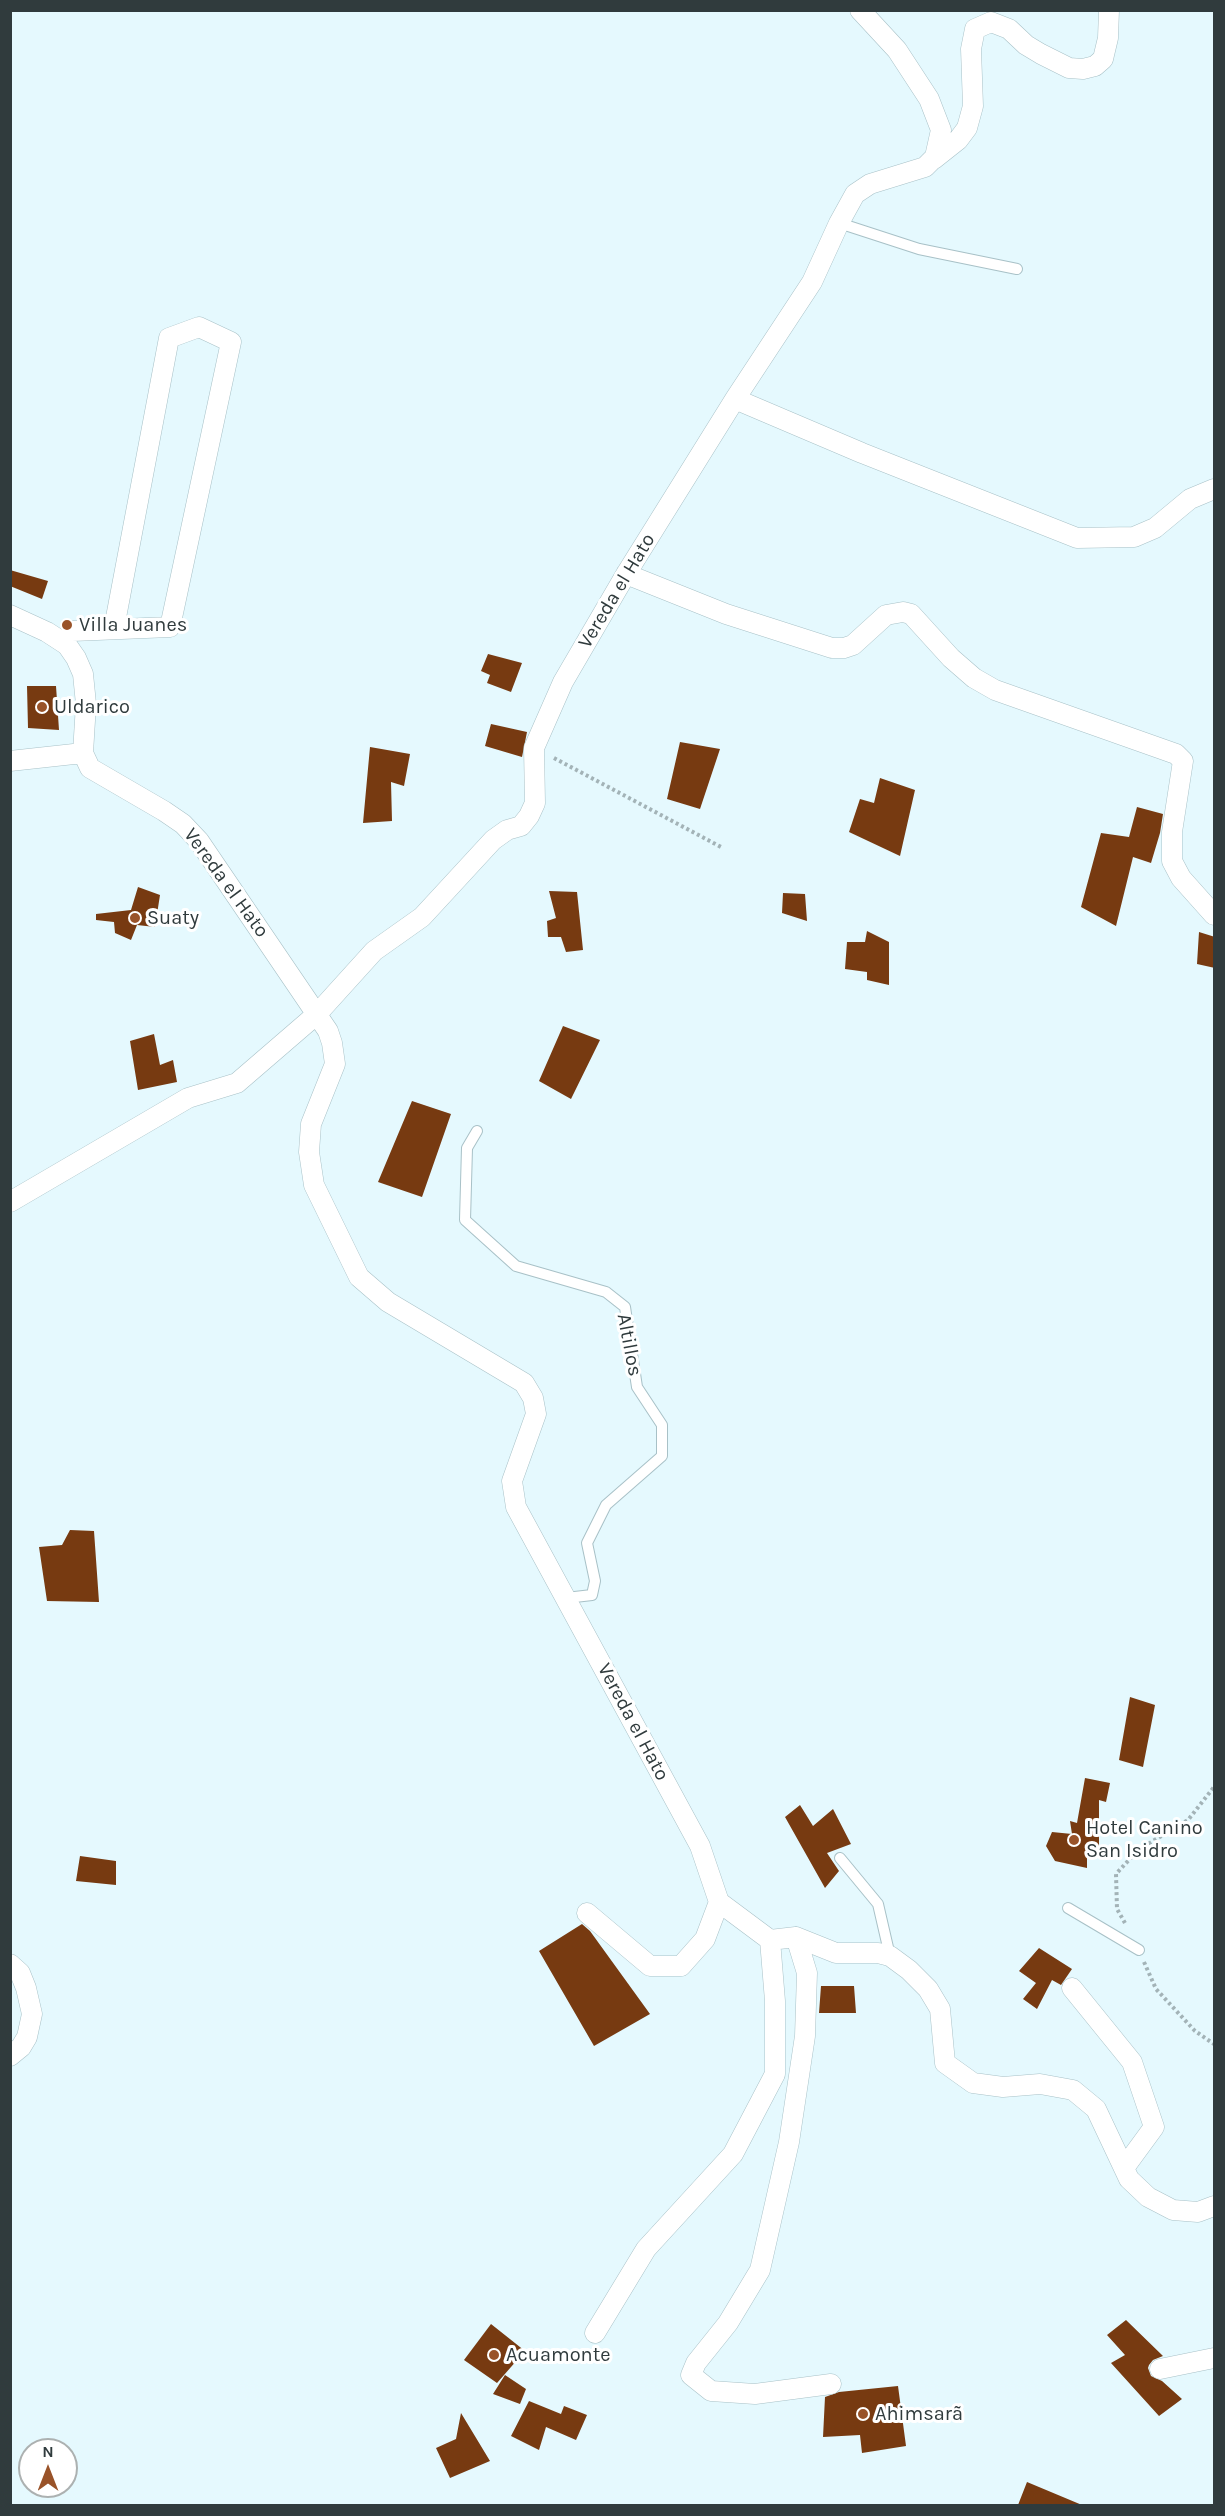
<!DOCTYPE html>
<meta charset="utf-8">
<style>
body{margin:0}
#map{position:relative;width:1225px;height:2516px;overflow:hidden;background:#e5f9fe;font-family:Karla,sans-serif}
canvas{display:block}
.frame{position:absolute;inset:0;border:12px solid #303b3d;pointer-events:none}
.north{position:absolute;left:18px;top:2438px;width:60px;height:60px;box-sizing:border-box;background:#fff;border:2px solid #acb1b1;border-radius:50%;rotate:0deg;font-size:16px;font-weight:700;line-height:24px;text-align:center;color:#303b3d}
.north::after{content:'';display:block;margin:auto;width:21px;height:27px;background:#995329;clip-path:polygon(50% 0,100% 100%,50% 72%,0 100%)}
</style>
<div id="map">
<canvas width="1225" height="2516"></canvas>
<div class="frame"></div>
<div class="north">N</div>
</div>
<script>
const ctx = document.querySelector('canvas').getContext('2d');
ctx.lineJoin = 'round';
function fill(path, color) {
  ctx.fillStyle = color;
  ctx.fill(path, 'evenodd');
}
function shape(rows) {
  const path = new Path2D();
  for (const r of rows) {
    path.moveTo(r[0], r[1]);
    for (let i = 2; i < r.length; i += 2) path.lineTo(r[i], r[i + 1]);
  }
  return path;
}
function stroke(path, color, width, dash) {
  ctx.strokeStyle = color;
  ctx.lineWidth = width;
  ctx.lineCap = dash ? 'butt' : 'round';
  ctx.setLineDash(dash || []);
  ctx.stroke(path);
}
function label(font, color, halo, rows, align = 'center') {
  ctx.font = font + ' Karla,sans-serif';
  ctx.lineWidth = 6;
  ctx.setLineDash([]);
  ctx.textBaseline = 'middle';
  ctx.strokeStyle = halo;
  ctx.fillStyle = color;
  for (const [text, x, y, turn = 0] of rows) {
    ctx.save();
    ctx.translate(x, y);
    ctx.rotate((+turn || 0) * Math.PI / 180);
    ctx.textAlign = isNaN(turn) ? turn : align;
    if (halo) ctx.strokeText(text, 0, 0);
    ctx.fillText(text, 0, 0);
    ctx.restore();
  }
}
const building = shape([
 [10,570,48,581,42,599,10,586],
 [488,654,522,663,511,692,487,683,490,675,481,671],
 [27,686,56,686,59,730,28,728],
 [491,724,527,732,522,757,485,746],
 [680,742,720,749,700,809,667,799],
 [370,747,410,754,404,786,391,782,392,821,363,823],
 [880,778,915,790,900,856,849,832,860,799,874,803],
 [1137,807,1163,814,1160,833,1151,863,1133,857,1116,926,1081,907,1101,833,1129,837],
 [138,887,160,895,155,927,137,925,131,940,115,933,114,922,96,920,96,914,131,910],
 [549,891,577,892,583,950,566,952,561,937,548,937,547,921,556,918],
 [783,893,805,894,807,921,782,913],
 [867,931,889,942,889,985,867,980,867,972,845,969,847,942,865,942],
 [1199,932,1215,937,1215,968,1197,964],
 [563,1026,600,1040,571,1099,539,1081],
 [154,1034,160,1065,173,1060,177,1082,138,1090,130,1041],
 [412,1101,451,1114,422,1197,378,1182],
 [70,1530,94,1531,99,1602,47,1601,39,1547,62,1545],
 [1130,1697,1155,1705,1143,1767,1119,1760],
 [1085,1778,1110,1783,1106,1802,1099,1800,1099,1848,1087,1853,1087,1868,1055,1861,1046,1846,1052,1832,1072,1834,1070,1821,1077,1823],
 [800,1805,813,1826,833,1809,851,1844,827,1853,839,1871,825,1888,785,1817],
 [80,1856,116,1861,116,1885,76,1881],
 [582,1924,590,1931,650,2014,594,2046,539,1951],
 [1039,1948,1072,1969,1061,1985,1052,1980,1037,2009,1023,1999,1036,1983,1019,1971],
 [821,1986,854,1986,856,2013,819,2013],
 [1126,2320,1163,2356,1153,2360,1149,2365,1148,2368,1151,2376,1162,2381,1182,2399,1159,2416,1111,2363,1125,2355,1107,2335],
 [491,2324,525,2351,497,2383,464,2360],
 [505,2375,526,2389,520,2404,493,2394],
 [898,2386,906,2446,862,2453,860,2435,823,2437,825,2397,839,2392],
 [529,2401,561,2414,564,2406,587,2415,576,2440,546,2427,539,2450,511,2436],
 [461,2413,490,2461,450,2478,436,2448,456,2439],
 [1027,2482,1082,2505,1018,2505]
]);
const path = shape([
 [554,758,721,847],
 [1125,1923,1117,1909,1116,1874,1138,1850,1188,1820,1214,1787],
 [1144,1962,1156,1989,1195,2031,1214,2044]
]);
const lane = shape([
 [839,223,919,249,1017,269],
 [477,1131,467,1148,465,1220,516,1266,606,1292,625,1307,637,1387,662,1425,662,1456,606,1505,587,1543,595,1581,592,1595,566,1598],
 [840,1858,878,1904,890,1956],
 [1068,1908,1139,1950]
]);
const street = shape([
 [934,159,958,140,967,128,973,106,971,49,975,29,991,22,1009,29,1026,45,1041,54,1069,68,1083,69,1095,66,1103,59,1108,38,1109,10],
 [735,399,862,453,1077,538,1134,537,1155,528,1190,499,1214,489],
 [626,574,726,614,832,648,844,648,853,645,886,615,903,612,911,614,951,658,974,678,995,690,1176,754,1183,761,1172,832,1172,861,1181,878,1214,915],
 [10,615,47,632,67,645,76,658,83,674,86,704,83,753,90,768,164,811,183,824,199,841,328,1031,332,1043,335,1064,311,1124,309,1152,314,1185,359,1277,388,1302,524,1383,533,1398,536,1414,512,1481,516,1507,700,1846,719,1902,770,1940,796,1937,836,1953,878,1953,890,1956,909,1970,928,1989,940,2009,945,2063,973,2083,1003,2087,1040,2084,1073,2090,1096,2109,1129,2179,1148,2197,1173,2210,1198,2212,1214,2206],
 [72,631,170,627,231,342,199,327,169,338,114,628],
 [10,761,83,753],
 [10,1202,188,1098,237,1083,317,1014,374,951,422,917,493,840,507,830,521,826,529,816,535,803,534,748,563,682,626,574,735,399,812,282,839,223,855,194,870,184,925,167,935,157,941,130,929,99,897,50,860,10],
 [587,1913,650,1966,681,1966,705,1939,719,1902],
 [796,1937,807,1973,805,2036,789,2142,760,2270,728,2323,696,2363,691,2375,711,2391,755,2394,831,2384],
 [10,1964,20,1973,26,1988,32,2014,27,2037,21,2047,10,2056],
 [1072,1988,1132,2062,1154,2127,1124,2168],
 [595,2333,646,2249,733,2154,775,2074,775,2001,770,1940],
 [1160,2369,1214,2358]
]);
const markers = [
 [67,625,6,"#995329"],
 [42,707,6,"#995329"],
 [135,918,6,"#995329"],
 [1074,1840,6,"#995329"],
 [494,2355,6,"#995329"],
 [863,2414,6,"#995329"]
];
const streetNames = [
 ["Vereda el Hato",617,591,-59],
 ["Vereda el Hato",226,883,54],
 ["Altillos",629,1345,79],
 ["Vereda el Hato",633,1722,62]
];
const poiNames = [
 ["Villa Juanes",79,625],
 ["Uldarico",54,707],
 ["Suaty",147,918],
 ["Hotel Canino",1086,1828],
 ["San Isidro",1086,1851],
 ["Acuamonte",506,2355],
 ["Ahimsarã",875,2414]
];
fill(building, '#773a11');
stroke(lane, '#a8c1c7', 12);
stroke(street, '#a8c1c7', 21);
stroke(path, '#a3b3b7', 4, [3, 3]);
stroke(lane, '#fff', 10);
stroke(street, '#fff', 20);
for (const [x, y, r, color] of markers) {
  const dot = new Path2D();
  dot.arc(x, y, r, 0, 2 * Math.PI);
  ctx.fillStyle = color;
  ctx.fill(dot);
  stroke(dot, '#fff', 2);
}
label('20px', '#303b3d', '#fff', streetNames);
label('20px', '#303b3d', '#fff', poiNames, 'left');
</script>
